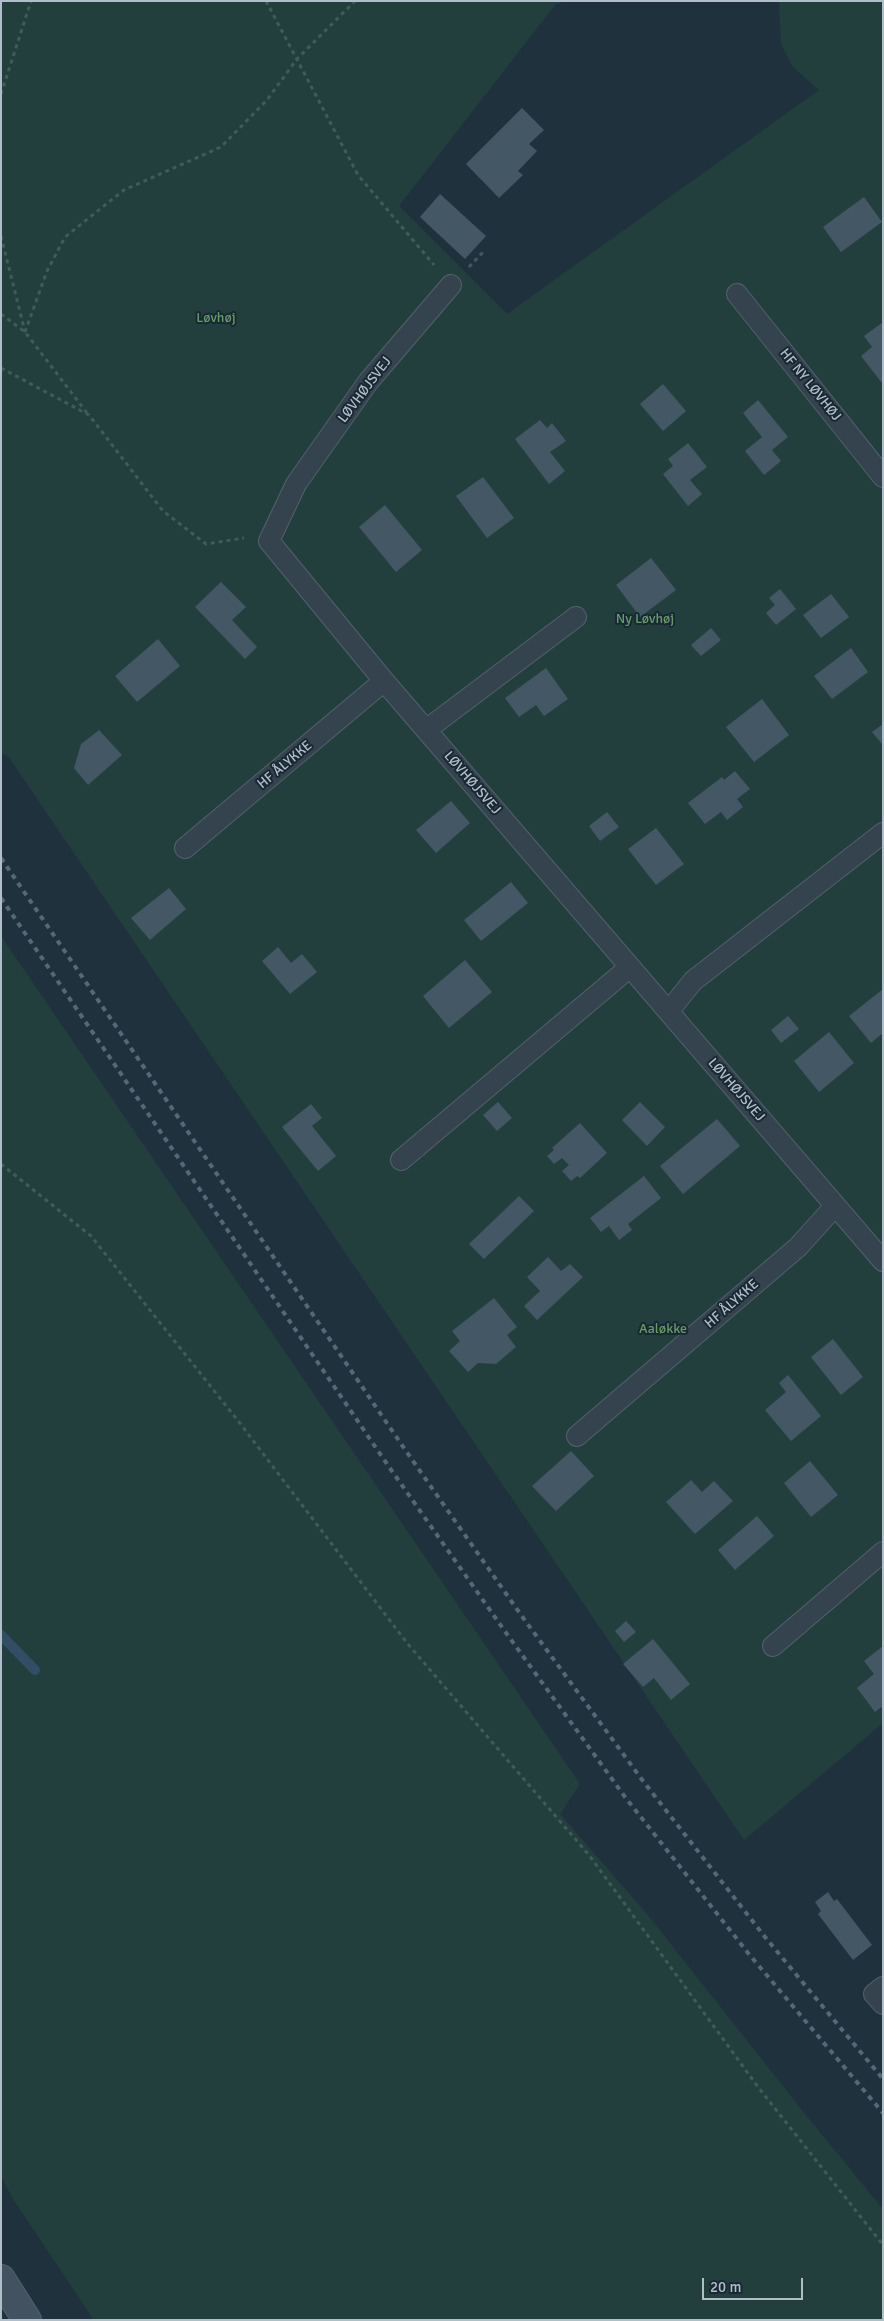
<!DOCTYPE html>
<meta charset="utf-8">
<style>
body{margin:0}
#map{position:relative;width:884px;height:2321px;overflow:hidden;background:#20313e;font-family:Signika,sans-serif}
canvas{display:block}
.frame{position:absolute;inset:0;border:2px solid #b0beca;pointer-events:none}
.scale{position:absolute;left:702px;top:2278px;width:101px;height:22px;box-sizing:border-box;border:2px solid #b0beca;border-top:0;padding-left:6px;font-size:15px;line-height:18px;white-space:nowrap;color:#b0beca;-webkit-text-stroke:4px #1a2833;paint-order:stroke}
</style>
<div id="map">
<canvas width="884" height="2321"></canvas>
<div class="frame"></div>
<div class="scale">20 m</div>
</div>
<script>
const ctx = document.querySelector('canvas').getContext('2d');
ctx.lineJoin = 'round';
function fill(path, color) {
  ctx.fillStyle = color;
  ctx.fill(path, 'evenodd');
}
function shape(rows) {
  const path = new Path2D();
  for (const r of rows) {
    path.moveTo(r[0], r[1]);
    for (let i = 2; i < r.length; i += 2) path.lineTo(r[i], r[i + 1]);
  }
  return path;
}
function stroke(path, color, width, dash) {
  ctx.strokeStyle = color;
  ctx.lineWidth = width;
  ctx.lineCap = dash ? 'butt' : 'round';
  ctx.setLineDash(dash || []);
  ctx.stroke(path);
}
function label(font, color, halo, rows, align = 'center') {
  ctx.font = font + ' Signika,sans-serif';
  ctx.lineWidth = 4;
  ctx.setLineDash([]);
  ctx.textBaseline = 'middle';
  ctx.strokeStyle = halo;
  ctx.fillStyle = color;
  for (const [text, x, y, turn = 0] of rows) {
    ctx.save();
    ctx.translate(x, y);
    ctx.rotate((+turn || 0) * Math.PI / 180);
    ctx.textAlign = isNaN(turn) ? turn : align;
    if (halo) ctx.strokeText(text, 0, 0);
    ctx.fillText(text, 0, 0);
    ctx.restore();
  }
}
const green = shape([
 [1,1,564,1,555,5,399,206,507,314,819,90,792,66,781,44,779,1,883,1,883,1723,744,1840,8,756,1,753],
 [1,936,580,1784,560,1814,647,1914,809,2119,883,2209,883,2320,94,2320,13,2199,1,2176]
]);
const stream = shape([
 [1,1635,35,1670]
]);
const building = shape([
 [522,108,544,130,529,144,537,151,518,171,523,175,499,198,466,164],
 [440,194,486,236,465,259,420,217],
 [864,197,882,222,841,252,823,227],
 [883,322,883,382,882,383,861,356,872,347,864,336],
 [663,384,686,411,663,431,640,404],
 [758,400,788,437,772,450,781,461,764,475,745,451,762,437,743,413],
 [540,420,547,428,552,423,566,441,550,452,565,471,549,484,515,439],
 [688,443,707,467,690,480,702,494,688,506,663,474,673,466,668,459],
 [483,477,514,518,487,538,456,496],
 [385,505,422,550,396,572,359,527],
 [651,558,676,590,640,617,616,585],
 [221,582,246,607,232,620,257,647,245,659,195,607],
 [780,589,796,609,776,625,766,613,775,605,769,598],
 [831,594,849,617,821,638,803,615],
 [711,628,721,640,701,656,691,645],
 [158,639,180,666,137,702,115,676],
 [851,648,868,672,832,699,814,676],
 [546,668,568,699,544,716,536,705,519,717,505,698],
 [762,699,789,735,754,762,726,727],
 [883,724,883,745,872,732],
 [99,730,122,755,88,785,74,768,81,744],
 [735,771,750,789,737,799,743,807,727,820,721,812,705,824,688,803,722,777,724,780],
 [451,801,470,823,436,853,416,830],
 [607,812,619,827,600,841,589,826],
 [656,828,684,864,656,885,628,849],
 [511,882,528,903,481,941,464,920],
 [169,888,186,909,150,940,131,918],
 [278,947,291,963,302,954,317,972,290,994,262,961],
 [465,960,492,992,449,1028,423,996],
 [883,989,883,1033,871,1043,849,1016],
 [788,1016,799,1029,781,1043,771,1030],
 [829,1032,854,1063,819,1092,794,1061],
 [498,1102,512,1118,497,1131,483,1115],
 [640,1102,665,1127,647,1146,622,1120],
 [311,1104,322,1118,312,1126,336,1156,318,1171,282,1127],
 [717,1119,740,1146,683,1194,660,1166],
 [580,1123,607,1153,580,1178,577,1176,571,1181,562,1171,569,1165,562,1158,554,1164,547,1156,554,1150,552,1148],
 [644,1176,661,1198,628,1224,632,1230,619,1240,609,1226,601,1232,590,1218],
 [519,1196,534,1211,484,1259,469,1244],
 [548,1257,561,1271,570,1264,583,1277,537,1320,524,1306,540,1291,527,1277],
 [494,1298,517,1327,507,1335,516,1347,496,1364,478,1363,468,1372,449,1351,460,1341,452,1331],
 [833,1339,863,1377,841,1395,811,1357],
 [788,1375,821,1416,791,1441,765,1410,786,1392,779,1383],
 [571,1451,594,1476,556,1511,532,1486],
 [810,1461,838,1495,811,1517,784,1483],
 [691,1480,702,1492,714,1481,733,1501,695,1534,666,1502],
 [757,1516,774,1536,735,1570,718,1550],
 [626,1621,636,1632,624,1642,615,1631],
 [653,1639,690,1684,671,1700,654,1678,643,1687,623,1664],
 [883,1646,883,1706,875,1712,857,1688,874,1674,864,1661],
 [828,1892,834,1901,837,1899,872,1945,853,1960,818,1914,821,1911,815,1902]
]);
const path = shape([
 [266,1,358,175,434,265],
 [1,94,31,1],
 [1,236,25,332],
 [469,267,485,250],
 [1,314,25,332,87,413],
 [25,332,47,271,65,237,124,190,221,147,267,100,297,59,355,1],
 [1,368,89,415,163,511,206,544,244,538],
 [1,1164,91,1236,239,1422,407,1643,589,1855,758,2087,883,2245]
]);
const service = shape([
 [451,285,368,382,296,484,269,541,384,681,883,1261],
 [737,294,883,477],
 [426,730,576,617],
 [185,848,384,681],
 [669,1011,693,981,883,833],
 [401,1160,630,967],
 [577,1436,798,1247,835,1206],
 [773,1646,883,1552],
 [883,1987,874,1994,883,2004]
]);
const secondary = shape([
 [1,2279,27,2320]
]);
const rail = shape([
 [1,858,406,1451,521,1615,643,1781,765,1937,883,2079],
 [1,898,387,1464,504,1630,625,1797,748,1953,883,2113]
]);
const parkNames = [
 ["Løvhøj",216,318],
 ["Ny Løvhøj",645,619],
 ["Aaløkke",663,1329]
];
const streetNames = [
 ["HF NY LØVHØJ",810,385,51],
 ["LØVHØJSVEJ",365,390,-53],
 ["HF ÅLYKKE",285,765,-40],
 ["LØVHØJSVEJ",472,783,49],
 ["LØVHØJSVEJ",736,1090,49],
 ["HF ÅLYKKE",732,1304,-41]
];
fill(green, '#223f3e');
stroke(stream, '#314e65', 10);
fill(building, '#445765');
stroke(service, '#53616c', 22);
stroke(secondary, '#53616c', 30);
stroke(path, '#405b5a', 3, [4, 4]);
stroke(service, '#35434e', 20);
stroke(secondary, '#425261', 28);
stroke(rail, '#566876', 4, [5, 5]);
label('14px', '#649d69', '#1a2833', parkNames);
label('14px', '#b0beca', '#1a2833', streetNames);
</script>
